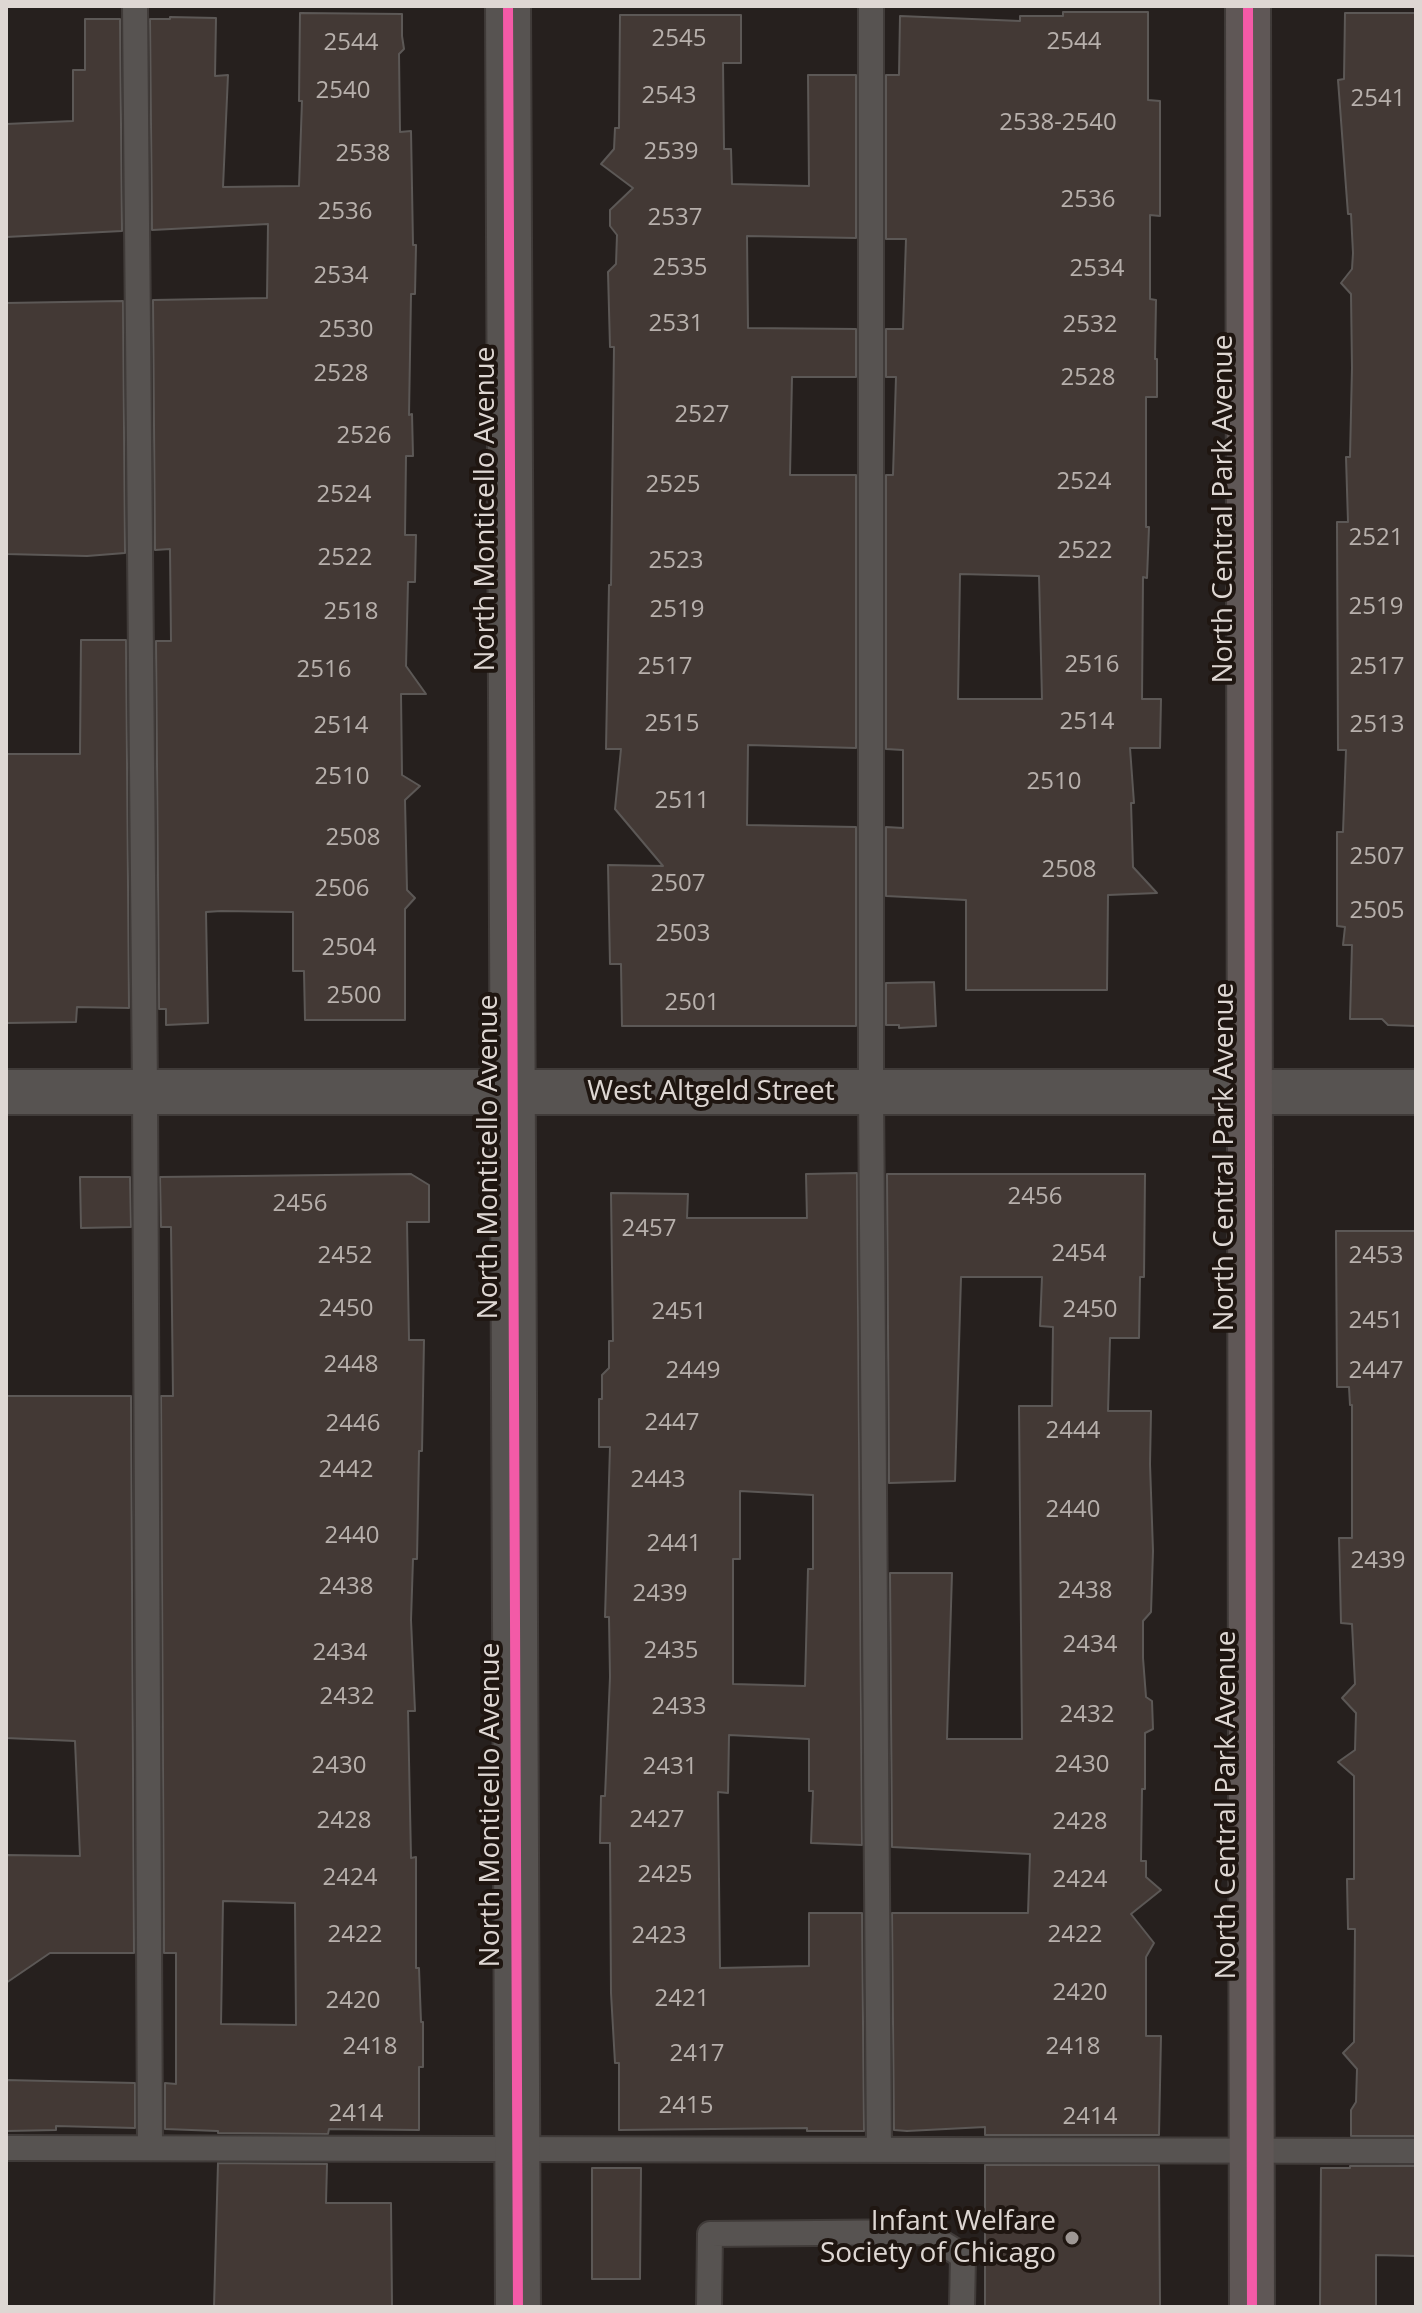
<!DOCTYPE html>
<style>
body{margin:0}
#map{position:relative;width:1422px;height:2313px;overflow:hidden;background:#26201e;font-family:"Open Sans",sans-serif}
canvas{display:block}
.frame{position:absolute;inset:0;border:8px solid #ded7d3;pointer-events:none}
</style>
<div id="map">
<canvas width="1422" height="2313"></canvas>
<div class="frame"></div>
</div>
<script>
const ctx = document.querySelector('canvas').getContext('2d');
ctx.lineJoin = 'round';
function fill(path, color) {
  ctx.fillStyle = color;
  ctx.fill(path, 'evenodd');
}
function shape(rows) {
  const path = new Path2D();
  for (const r of rows) {
    path.moveTo(r[0], r[1]);
    for (let i = 2; i < r.length; i += 2) path.lineTo(r[i], r[i + 1]);
  }
  return path;
}
function stroke(path, color, width, dash) {
  ctx.strokeStyle = color;
  ctx.lineWidth = width;
  ctx.lineCap = dash ? 'butt' : 'round';
  ctx.setLineDash(dash || []);
  ctx.stroke(path);
}
function label(font, color, halo, rows, align = 'center') {
  ctx.font = font + ' "Open Sans",sans-serif';
  ctx.lineWidth = 8;
  ctx.setLineDash([]);
  ctx.textBaseline = 'middle';
  ctx.strokeStyle = halo;
  ctx.fillStyle = color;
  for (const [text, x, y, turn = 0] of rows) {
    ctx.save();
    ctx.translate(x, y);
    ctx.rotate((+turn || 0) * Math.PI / 180);
    ctx.textAlign = isNaN(turn) ? turn : align;
    if (halo) ctx.strokeText(text, 0, 0);
    ctx.fillText(text, 0, 0);
    ctx.restore();
  }
}
const building = shape([
 [1063,12,1148,12,1148,100,1160,101,1160,216,1150,215,1150,299,1156,300,1155,359,1157,359,1157,397,1146,397,1146,527,1149,527,1147,578,1143,577,1142,699,1161,699,1160,748,1130,748,1134,803,1131,803,1133,867,1157,893,1108,895,1107,990,966,990,966,900,886,896,886,827,903,828,903,750,886,749,886,475,893,475,896,377,886,377,886,329,903,329,906,239,886,239,886,75,899,75,900,16,1020,21,1020,16,1063,16,1063,12],
 [960,574,1039,576,1042,699,958,699,960,574],
 [300,13,402,14,402,36,404,49,399,54,400,132,411,131,413,245,416,245,415,294,411,294,409,415,412,414,413,456,406,456,405,535,416,535,415,582,408,582,406,666,426,694,401,694,402,775,420,786,405,800,407,890,415,898,405,909,405,1020,305,1020,304,971,293,971,293,912,221,911,206,912,208,1023,166,1025,166,1009,159,1009,156,641,171,641,170,549,155,550,153,300,267,298,268,224,152,230,150,19,170,19,170,17,216,18,215,76,228,75,223,187,299,186,302,101,299,101,300,13],
 [1345,13,1416,13,1416,1026,1388,1025,1382,1019,1350,1019,1352,945,1343,945,1345,927,1337,926,1337,832,1343,832,1346,750,1338,750,1337,522,1348,522,1346,457,1350,457,1352,368,1351,294,1341,283,1352,269,1353,253,1351,214,1348,214,1338,80,1344,79,1345,13],
 [620,15,741,15,741,63,723,63,724,149,731,149,732,184,809,186,808,75,856,75,856,238,747,236,748,328,856,329,856,377,792,377,790,475,856,475,856,748,748,745,747,825,856,827,856,1026,622,1026,621,964,610,964,608,865,663,866,615,809,621,749,606,749,609,585,611,585,614,347,610,347,608,272,616,264,617,235,610,226,610,210,633,188,601,164,614,149,615,128,619,128,620,15],
 [85,19,120,19,122,231,6,237,6,124,73,121,73,70,85,70,85,19],
 [123,301,125,553,87,556,6,554,6,303,123,301],
 [81,640,126,640,129,1008,77,1007,76,1022,6,1023,6,754,80,754,81,640],
 [934,982,936,1026,899,1028,899,1025,886,1025,886,983,934,982],
 [857,1173,862,1845,811,1843,813,1791,809,1791,809,1739,729,1735,728,1793,718,1792,720,1968,809,1966,809,1913,862,1913,864,2131,807,2131,807,2128,619,2130,619,2063,615,2063,611,1993,610,1843,600,1843,601,1796,605,1796,610,1677,609,1617,605,1617,610,1447,599,1447,599,1399,602,1399,602,1375,609,1368,609,1341,613,1341,611,1193,688,1194,687,1218,807,1218,806,1174,857,1173],
 [740,1491,813,1495,813,1569,808,1569,805,1686,733,1684,733,1559,740,1559,740,1491],
 [411,1174,429,1185,429,1222,407,1222,409,1340,424,1340,422,1451,419,1451,417,1559,413,1559,411,1620,415,1711,408,1711,411,1858,416,1857,416,1968,419,1968,421,2022,423,2022,423,2067,419,2067,419,2130,329,2129,328,2134,218,2133,218,2131,165,2129,165,2083,176,2084,176,1953,164,1953,161,1396,173,1396,171,1227,161,1227,160,1177,411,1174],
 [223,1901,295,1903,296,2025,221,2024,223,1901],
 [887,1174,1145,1174,1144,1277,1140,1277,1139,1338,1110,1338,1108,1411,1151,1411,1150,1464,1153,1551,1151,1612,1143,1621,1143,1658,1146,1697,1152,1701,1153,1729,1145,1733,1145,1789,1142,1789,1141,1861,1146,1861,1146,1877,1161,1890,1131,1914,1154,1943,1146,1957,1146,2036,1161,2036,1159,2135,985,2135,985,2127,907,2131,894,2130,892,1913,1028,1913,1030,1854,892,1847,890,1573,952,1573,947,1739,1022,1739,1019,1406,1052,1406,1053,1327,1040,1326,1042,1277,961,1277,955,1481,889,1483,887,1174],
 [80,1177,130,1177,131,1227,81,1228,80,1177],
 [1336,1231,1416,1231,1416,2136,1351,2136,1351,2110,1356,2102,1357,2069,1343,2053,1354,2042,1355,1929,1348,1929,1347,1879,1354,1879,1354,1776,1338,1762,1355,1750,1356,1713,1342,1698,1355,1684,1352,1624,1341,1623,1339,1538,1352,1538,1352,1405,1350,1405,1349,1387,1337,1387,1336,1231],
 [6,1396,131,1396,134,1953,50,1953,6,1983,6,1855,80,1856,75,1741,6,1738,6,1396],
 [6,2080,135,2083,135,2128,56,2126,56,2130,6,2131,6,2080],
 [218,2163,327,2164,326,2203,391,2203,392,2307,214,2307,218,2163],
 [985,2165,1159,2165,1160,2307,985,2307,985,2165],
 [1350,2166,1416,2166,1416,2256,1376,2255,1376,2307,1320,2307,1321,2168,1350,2168,1350,2166],
 [592,2168,641,2168,640,2279,592,2279,592,2168]
]);
const lane = shape([
 [135,6,145,1092,150,2148],
 [871,6,871,1092,879,2149],
 [6,2148,1416,2151],
 [709,2307,710,2234,924,2232,963,2256,962,2307]
]);
const street = shape([
 [508,6,518,2307],
 [6,1092,1416,1092]
]);
const secondary = shape([
 [1248,6,1252,2307]
]);
const cycleway = shape([
 [508,6,518,2307],
 [1248,6,1252,2307]
]);
const markers = [
 [1072,2238,8,"#9e9794"]
];
const numberNames = [
 ["2545",679,39],
 ["2544",1074,42],
 ["2544",351,43],
 ["2540",343,91],
 ["2543",669,96],
 ["2541",1378,99],
 ["2538-2540",1058,123],
 ["2539",671,152],
 ["2538",363,154],
 ["2536",1088,200],
 ["2536",345,212],
 ["2537",675,218],
 ["2535",680,268],
 ["2534",1097,269],
 ["2534",341,276],
 ["2531",676,324],
 ["2532",1090,325],
 ["2530",346,330],
 ["2528",341,374],
 ["2528",1088,378],
 ["2527",702,415],
 ["2526",364,436],
 ["2524",1084,482],
 ["2525",673,485],
 ["2524",344,495],
 ["2521",1376,538],
 ["2522",1085,551],
 ["2522",345,558],
 ["2523",676,561],
 ["2519",1376,607],
 ["2519",677,610],
 ["2518",351,612],
 ["2516",1092,665],
 ["2517",665,667],
 ["2517",1377,667],
 ["2516",324,670],
 ["2514",1087,722],
 ["2515",672,724],
 ["2513",1377,725],
 ["2514",341,726],
 ["2510",342,777],
 ["2510",1054,782],
 ["2511",682,801],
 ["2508",353,838],
 ["2507",1377,857],
 ["2508",1069,870],
 ["2507",678,884],
 ["2506",342,889],
 ["2505",1377,911],
 ["2503",683,934],
 ["2504",349,948],
 ["2500",354,996],
 ["2501",692,1003],
 ["2456",1035,1197],
 ["2456",300,1204],
 ["2457",649,1229],
 ["2454",1079,1254],
 ["2452",345,1256],
 ["2453",1376,1256],
 ["2450",346,1309],
 ["2450",1090,1310],
 ["2451",679,1312],
 ["2451",1376,1321],
 ["2448",351,1365],
 ["2449",693,1371],
 ["2447",1376,1371],
 ["2447",672,1423],
 ["2446",353,1424],
 ["2444",1073,1431],
 ["2442",346,1470],
 ["2443",658,1480],
 ["2440",1073,1510],
 ["2440",352,1536],
 ["2441",674,1544],
 ["2439",1378,1561],
 ["2438",346,1587],
 ["2438",1085,1591],
 ["2439",660,1594],
 ["2434",1090,1645],
 ["2435",671,1651],
 ["2434",340,1653],
 ["2432",347,1697],
 ["2433",679,1707],
 ["2432",1087,1715],
 ["2430",1082,1765],
 ["2430",339,1766],
 ["2431",670,1767],
 ["2427",657,1820],
 ["2428",344,1821],
 ["2428",1080,1822],
 ["2425",665,1875],
 ["2424",350,1878],
 ["2424",1080,1880],
 ["2422",355,1935],
 ["2422",1075,1935],
 ["2423",659,1936],
 ["2420",1080,1993],
 ["2421",682,1999],
 ["2420",353,2001],
 ["2418",370,2047],
 ["2418",1073,2047],
 ["2417",697,2054],
 ["2415",686,2106],
 ["2414",356,2114],
 ["2414",1090,2117]
];
const streetNames = [
 ["North Monticello Avenue",486,509,-90],
 ["North Central Park Avenue",1224,509,-90],
 ["West Altgeld Street",711,1092],
 ["North Monticello Avenue",489,1157,-90],
 ["North Central Park Avenue",1225,1157,-90],
 ["North Monticello Avenue",491,1805,-90],
 ["North Central Park Avenue",1227,1805,-90]
];
const poiNames = [
 ["Infant Welfare",1056,2222],
 ["Society of Chicago",1056,2254]
];
fill(building, '#433935');
stroke(building, '#5c5856', 2);
stroke(lane, '#403b39', 28);
stroke(street, '#403b39', 48);
stroke(secondary, '#403b39', 48);
stroke(lane, '#575351', 24);
stroke(street, '#575351', 44);
stroke(secondary, '#5f5756', 44);
stroke(cycleway, '#f35aa7', 10);
for (const [x, y, r, color] of markers) {
  const dot = new Path2D();
  dot.arc(x, y, r, 0, 2 * Math.PI);
  ctx.fillStyle = color;
  ctx.fill(dot);
  stroke(dot, '#1f1611', 3);
}
label('24px', '#b7b0ac', null, numberNames);
label('28px', '#ded7d3', '#1f1611', streetNames);
label('28px', '#ded7d3', '#1f1611', poiNames, 'right');
</script>
